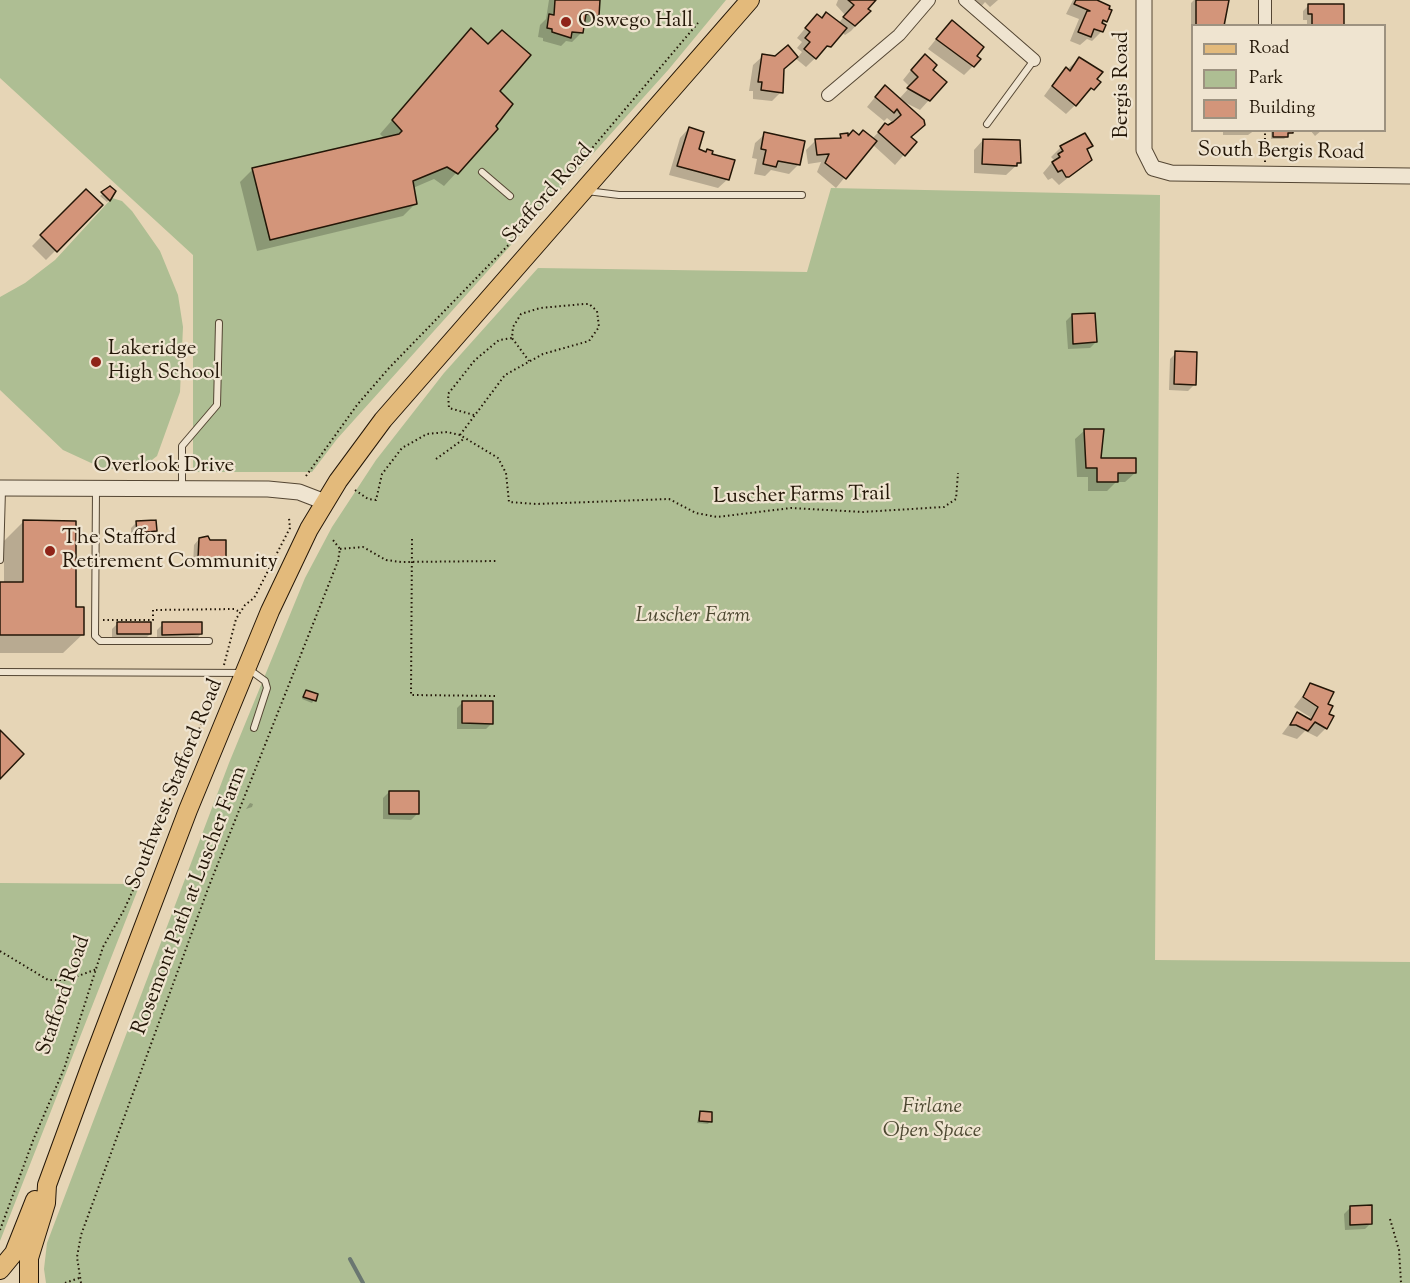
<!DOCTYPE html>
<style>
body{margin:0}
#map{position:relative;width:1410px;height:1283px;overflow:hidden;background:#e6d5b6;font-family:"Sorts Mill Goudy",serif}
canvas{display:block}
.legend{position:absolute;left:1191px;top:24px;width:195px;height:108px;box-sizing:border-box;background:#efe4d0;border:2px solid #9d9280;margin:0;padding:8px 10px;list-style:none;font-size:18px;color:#231607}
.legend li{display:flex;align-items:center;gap:12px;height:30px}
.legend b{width:30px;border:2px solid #9d9280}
</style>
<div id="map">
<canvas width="1410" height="1283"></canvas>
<ul class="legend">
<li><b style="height:8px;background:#e3ba7b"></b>Road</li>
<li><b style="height:16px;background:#aebe93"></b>Park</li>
<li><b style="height:16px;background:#d3957a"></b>Building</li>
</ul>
</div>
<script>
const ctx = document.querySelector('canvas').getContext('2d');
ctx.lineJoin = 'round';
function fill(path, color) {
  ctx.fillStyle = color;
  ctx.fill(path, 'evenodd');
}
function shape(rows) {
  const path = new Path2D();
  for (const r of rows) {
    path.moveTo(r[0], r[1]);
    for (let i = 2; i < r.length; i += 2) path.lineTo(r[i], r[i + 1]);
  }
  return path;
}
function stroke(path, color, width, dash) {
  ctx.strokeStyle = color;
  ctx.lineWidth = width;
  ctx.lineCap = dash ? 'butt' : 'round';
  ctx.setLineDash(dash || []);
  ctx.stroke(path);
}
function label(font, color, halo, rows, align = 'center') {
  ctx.font = font + ' "Sorts Mill Goudy",serif';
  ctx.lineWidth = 4.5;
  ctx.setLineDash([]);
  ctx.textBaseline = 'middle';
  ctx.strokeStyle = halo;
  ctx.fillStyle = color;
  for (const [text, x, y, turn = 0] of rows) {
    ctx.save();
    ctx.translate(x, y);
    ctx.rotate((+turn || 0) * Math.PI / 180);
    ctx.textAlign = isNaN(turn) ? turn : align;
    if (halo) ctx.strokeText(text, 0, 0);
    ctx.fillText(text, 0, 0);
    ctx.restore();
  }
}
const green = shape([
 [0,0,726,0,669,69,337,439,312,472,193,472,193,255,0,78],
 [831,188,1160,195,1155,960,1410,962,1410,1283,46,1283,44,1269,47,1243,229,763,305,578,332,527,376,460,444,373,538,268,807,272],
 [112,198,122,201,132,211,160,251,178,295,183,327,180,392,157,456,143,467,122,470,102,468,63,450,0,390,0,297,25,283,55,260],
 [0,883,140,884,0,1241]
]);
const shadow = shape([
 [549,0,598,0,597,15,588,24,583,24,582,32,572,42,566,41,561,46,543,41,543,38,538,37,540,25,546,19],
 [838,0,874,0,866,9,869,11,851,31,845,35,842,32,806,67,795,58,783,70,781,92,772,101,753,99,753,91,749,91,753,65,763,56,776,57,788,47,797,58,802,52,797,48,802,42,797,38,808,25,822,19,838,24,845,15,836,5],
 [970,0,998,0,990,7,985,2,980,8],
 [1073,0,1093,0,1106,21,1102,25,1102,31,1092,41,1087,39,1080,45,1070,41,1079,19,1066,14],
 [1194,0,1226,0,1224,26,1192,26,1191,43,1191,3],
 [1309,5,1343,26,1307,26,1307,20,1303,20,1303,11],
 [471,30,498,91,496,129,456,173,444,186,434,179,413,188,416,203,403,216,257,251,240,182,252,170,385,139,380,134],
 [942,32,975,56,973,66,964,75,928,49],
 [1079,59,1099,82,1066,114,1044,96,1057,78],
 [915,65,931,70,929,100,920,110,900,100,910,138,915,142,895,165,872,144,836,188,817,172,821,162,808,164,806,150,816,140,837,140,841,136,872,139,885,125,890,125,892,122,887,118,884,121,867,107,876,96,899,99,910,87,903,80],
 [689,128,697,151,705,153,707,151,728,179,718,188,669,175,680,138],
 [1223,130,1255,130,1248,135,1223,135],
 [1271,130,1301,130,1292,132,1284,139,1271,139],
 [1310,130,1322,130,1315,136],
 [765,134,798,165,789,174,771,170,765,176,754,174,757,159,752,158,755,143],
 [1084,135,1091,146,1086,150,1090,160,1059,185,1052,178,1048,180,1043,173,1054,160,1051,157,1061,147],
 [983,140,1020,162,1006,175,974,173,974,150],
 [110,188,112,196,107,202,100,196],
 [86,191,101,205,46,260,32,246],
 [1072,315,1096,342,1090,348,1068,349,1066,321],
 [1176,353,1194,385,1188,391,1169,390,1170,359],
 [1085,430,1099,459,1135,473,1125,482,1116,482,1107,491,1088,491,1088,477,1077,477,1075,439],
 [23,522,75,609,83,634,63,653,0,653,0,583,4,583,4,541],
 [137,522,155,531,149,537,131,538,131,528],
 [199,539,225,542,224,562,218,568,193,565,194,545],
 [118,623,150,634,144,640,112,640,112,629],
 [163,624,201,634,195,640,157,640,157,630],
 [1311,685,1326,704,1326,728,1317,737,1305,731,1297,739,1282,734,1297,714,1308,720,1310,717,1294,707],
 [306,691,314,700,312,703,302,699],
 [463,702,492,723,486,729,457,729,457,708],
 [389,792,417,814,411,820,383,819,383,798],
 [250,803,253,804,252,807,246,809],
 [700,1113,710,1121,708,1124,697,1123],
 [1350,1208,1371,1223,1365,1229,1345,1230,1344,1214]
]);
const stream = shape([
 [350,1259,363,1283]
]);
const building = shape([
 [555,0,600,0,599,16,586,14,583,33,572,32,571,38,552,32,552,29,547,28,549,14,554,15,555,0],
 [848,0,876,0,868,9,871,11,855,26,843,17,854,5,848,0],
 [1076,0,1097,0,1110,6,1109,9,1112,10,1107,22,1103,20,1102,23,1106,25,1103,32,1094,29,1091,37,1078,32,1087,11,1090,11,1074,4,1076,0],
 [1196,0,1229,0,1224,26,1196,26,1196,0],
 [1308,4,1344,4,1344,26,1312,25,1312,14,1308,14,1308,4],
 [826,12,847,28,831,47,827,46,816,59,804,49,810,42,805,38,810,32,805,28,817,14,822,18,826,12],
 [952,20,984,47,977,56,981,59,974,67,936,39,952,20],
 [471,28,488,44,502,30,531,55,500,91,513,104,496,126,498,129,458,174,447,167,413,181,417,204,270,240,252,168,399,134,402,131,392,120,471,28],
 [788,45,798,57,784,69,783,93,761,90,762,82,758,82,762,54,775,56,788,45],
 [925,54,937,65,933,70,947,82,930,101,907,88,918,77,911,70,925,54],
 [1079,57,1103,72,1097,79,1101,82,1094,90,1091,88,1076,106,1052,86,1066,67,1070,71,1079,57],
 [885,85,924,120,925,125,911,137,917,142,905,156,878,132,885,123,888,125,893,122,901,115,897,109,894,113,875,97,885,85],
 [689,127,704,132,699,149,706,152,707,149,713,151,712,154,735,160,729,180,677,166,689,127],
 [853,130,859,135,863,130,877,141,846,179,825,163,829,154,817,155,815,139,841,138,840,134,848,133,848,136,853,130],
 [1273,130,1293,130,1293,133,1288,133,1288,137,1273,137,1273,130],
 [764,132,805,141,800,165,778,161,776,167,763,164,766,150,761,149,764,132],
 [1085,133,1093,146,1087,149,1092,160,1069,177,1066,177,1062,170,1058,172,1052,162,1060,157,1058,154,1063,151,1060,146,1085,133],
 [983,139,1020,140,1021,163,1017,163,1017,166,982,164,983,139],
 [110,186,116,191,110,201,101,192,110,186],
 [86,189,103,205,57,252,40,235,86,189],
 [1095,313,1097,342,1073,344,1072,314,1095,313],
 [1175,351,1197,352,1196,385,1174,384,1175,351],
 [1084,429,1104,429,1101,458,1136,458,1136,473,1118,473,1118,482,1097,482,1097,468,1086,468,1084,429],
 [23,520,76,521,76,607,84,607,84,635,0,635,0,582,23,582,23,520],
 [156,520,157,531,137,533,136,521,156,520],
 [208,536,210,540,226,540,226,562,198,559,199,538,208,536],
 [117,622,151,622,151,634,117,634,117,622],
 [162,622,202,622,202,634,162,635,162,622],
 [1310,683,1334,692,1328,704,1333,706,1329,714,1334,716,1327,729,1315,722,1308,731,1296,725,1290,725,1297,712,1311,720,1318,707,1303,697,1310,683],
 [306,690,318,694,316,701,303,697,306,690],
 [462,701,493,701,493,724,462,723,462,701],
 [0,730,24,754,0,779,0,730],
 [389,791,419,791,419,814,389,814,389,791],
 [700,1111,712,1112,712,1122,699,1121,700,1111],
 [1372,1205,1372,1224,1350,1225,1350,1206,1372,1205]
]);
const path = shape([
 [1265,162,1265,130],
 [474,415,449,408,448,394,475,360,499,340,512,338],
 [460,435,505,375,543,354,589,341,599,327,597,311,589,304,584,304,540,308,521,314,513,327,512,338,529,361],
 [436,459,465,438],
 [306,476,357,405,389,368,522,231,698,23],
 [355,490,368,499,376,500,382,474,402,448,427,434,447,432,460,435,498,458,506,473,509,502,536,504,669,499,696,513,717,517,791,508,862,512,944,507,956,499,958,473],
 [412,539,411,695,497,696],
 [340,549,363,547,386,560,401,562,498,561],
 [103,620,153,620,153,610,234,609,240,612],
 [224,665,236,619,245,605,254,598,290,528,289,518],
 [0,951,48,980,67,980,97,969],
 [1390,1219,1399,1250,1401,1283],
 [0,1230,34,1138,64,1069,103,947,124,910,152,848,180,771,212,701,217,681],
 [65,1283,79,1278],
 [81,1283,77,1257,81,1235,209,886,338,561,340,549,333,540]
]);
const service = shape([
 [987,124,1034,60],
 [482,172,510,196],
 [587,191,619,195,802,195],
 [182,487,182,446,217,405,219,323],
 [96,489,95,636,100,641,209,641],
 [0,560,2,490],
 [0,672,254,673,265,681,267,688,254,728]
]);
const minor = shape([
 [965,0,1034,60],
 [1265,0,1265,26],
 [828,95,899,35,929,0]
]);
const tertiary = shape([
 [1144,0,1144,150,1153,168,1171,173,1410,176],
 [0,488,268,489,299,492,325,502]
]);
const primary = shape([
 [0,1270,14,1253,35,1200],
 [29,1283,29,1258,46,1203,47,1185,91,1065,188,810,270,611,309,529,338,481,383,420,750,0]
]);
const markers = [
 [566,22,6,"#8f2418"],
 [96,362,6,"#8f2418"],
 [50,551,6,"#8f2418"]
];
const poiNames = [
 ["Oswego Hall",578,22],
 ["Lakeridge",108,350],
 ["High School",108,374],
 ["The Stafford",62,539],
 ["Retirement Community",62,563]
];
const streetNames = [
 ["Bergis Road",1123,85,-90],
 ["South Bergis Road",1281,153,1],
 ["Stafford Road",549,195,-49],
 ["Overlook Drive",164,467],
 ["Luscher Farms Trail",802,497,-1],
 ["Southwest Stafford Road",176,785,-68],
 ["Rosemont Path at Luscher Farm",191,901,-69],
 ["Stafford Road",65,996,-71]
];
const parkNames = [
 ["Luscher Farm",693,617],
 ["Firlane",932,1108],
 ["Open Space",932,1132]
];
fill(green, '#aebe93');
fill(shadow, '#0003');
stroke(stream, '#6a7771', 4);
fill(building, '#d3957a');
stroke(building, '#231607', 1.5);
stroke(service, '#544633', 8);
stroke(minor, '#544633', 14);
stroke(tertiary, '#544633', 17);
stroke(primary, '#231607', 20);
stroke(path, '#231607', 2, [1.5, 3]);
stroke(service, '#efe4d0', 6);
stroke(minor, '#efe4d0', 12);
stroke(tertiary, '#efe4d0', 15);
stroke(primary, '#e3ba7b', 18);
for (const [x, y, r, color] of markers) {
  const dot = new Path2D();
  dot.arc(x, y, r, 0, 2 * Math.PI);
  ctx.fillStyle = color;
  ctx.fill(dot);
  stroke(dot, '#efe4d0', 2);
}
label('21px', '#231607', '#efe4d0', poiNames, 'left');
label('21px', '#231607', '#efe4d0', streetNames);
label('italic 21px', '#4d4831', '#efe4d0', parkNames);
</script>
